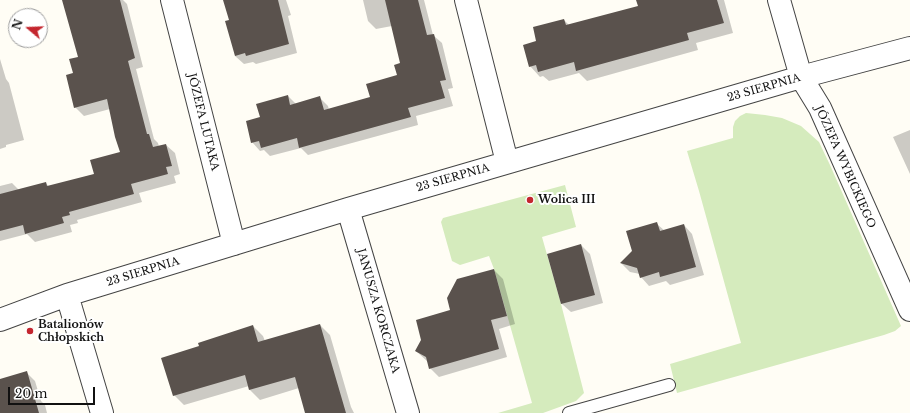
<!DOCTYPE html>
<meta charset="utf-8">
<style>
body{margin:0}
#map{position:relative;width:910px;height:413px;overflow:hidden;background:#fffdf5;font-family:"Libre Baskerville",serif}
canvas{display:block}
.north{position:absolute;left:8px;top:8px;width:40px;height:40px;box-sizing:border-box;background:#fff;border:1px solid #a0a0a0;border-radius:50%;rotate:289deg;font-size:11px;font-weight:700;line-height:16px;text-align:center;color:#111}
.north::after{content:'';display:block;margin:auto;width:14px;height:18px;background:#c4262e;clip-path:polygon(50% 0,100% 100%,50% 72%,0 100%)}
.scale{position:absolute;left:8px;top:387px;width:87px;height:18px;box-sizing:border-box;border:2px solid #111;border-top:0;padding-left:5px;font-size:12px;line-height:14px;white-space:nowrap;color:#111;-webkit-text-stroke:3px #fff;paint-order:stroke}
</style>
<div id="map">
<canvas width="910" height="413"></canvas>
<div class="north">N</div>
<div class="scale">20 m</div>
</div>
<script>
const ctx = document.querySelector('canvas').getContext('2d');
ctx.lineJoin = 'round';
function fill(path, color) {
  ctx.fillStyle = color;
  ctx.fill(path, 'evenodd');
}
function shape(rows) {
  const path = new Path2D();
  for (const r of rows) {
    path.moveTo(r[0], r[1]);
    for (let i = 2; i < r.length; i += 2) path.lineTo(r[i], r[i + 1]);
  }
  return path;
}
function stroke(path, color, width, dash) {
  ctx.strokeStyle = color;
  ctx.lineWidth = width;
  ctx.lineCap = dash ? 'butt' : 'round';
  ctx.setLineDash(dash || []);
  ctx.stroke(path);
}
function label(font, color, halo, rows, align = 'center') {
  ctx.font = font + ' "Libre Baskerville",serif';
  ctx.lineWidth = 4;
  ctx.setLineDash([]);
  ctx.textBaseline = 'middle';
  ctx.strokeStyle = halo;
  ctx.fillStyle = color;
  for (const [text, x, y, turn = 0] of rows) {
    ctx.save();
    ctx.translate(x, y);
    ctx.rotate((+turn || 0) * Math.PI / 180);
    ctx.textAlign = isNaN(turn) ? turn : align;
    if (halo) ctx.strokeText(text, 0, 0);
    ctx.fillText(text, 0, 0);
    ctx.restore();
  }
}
const green = shape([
 [746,113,765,115,782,118,801,126,819,142,830,165,901,326,895,331,884,335,677,393,670,364,741,343,699,191,687,151,733,138,733,127,735,121,740,116],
 [565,185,576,227,542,237,561,304,584,393,576,401,543,413,498,413,532,403,494,269,489,256,460,265,452,261,441,222,443,218]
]);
const shadow = shape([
 [63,0,123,0,127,4,143,67,136,69,154,139,158,143,159,147,166,145,175,153,180,174,174,176,176,183,139,193,142,202,77,220,78,223,70,225,72,232,35,242,27,234,0,241,0,186,12,183,19,190,46,183,49,187,95,174,122,152,110,109,84,116,75,107,74,74,79,57],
 [224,0,286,0,291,15,288,16,297,53,256,64,253,62,244,64,235,56,230,21],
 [363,0,424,0,433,35,442,43,453,88,448,89,453,106,416,116,418,125,308,155,301,148,270,156,264,150,260,151,252,142,261,118,288,96,296,104,320,98,328,106,329,110,372,98,399,76,402,64,392,26,376,29,368,21],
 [648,0,724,0,733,33,696,43,698,50,587,81,579,73,549,81,543,76,540,77,530,66,537,42,564,20,569,25,639,7],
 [0,59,6,79,9,83,24,140,6,145,6,147,0,149],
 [910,130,910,174,893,137],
 [657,224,665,231,684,225,692,234,704,275,670,285,666,281,649,286,641,277,640,274,630,272,621,263],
 [581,245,590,254,603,303,571,312,562,304],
 [494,270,503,279,515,324,499,329,507,357,439,377,430,368,428,362,416,351,452,311],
 [320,325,330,335,351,407,354,413,306,413,299,388,260,400,250,390,249,386,184,405,174,395,200,347,253,326,263,336,265,341],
 [26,372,35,381,41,401,45,405,47,413,0,413,0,380]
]);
const building = shape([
 [62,0,120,0,135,58,128,61,147,134,149,134,153,147,166,144,172,166,166,167,168,174,131,184,134,194,69,212,70,215,62,217,64,223,25,234,23,225,0,231,0,194,46,182,47,186,94,174,90,160,120,152,115,137,107,99,74,108,66,75,73,73,69,59,78,57],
 [223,0,278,0,289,44,246,56,245,53,235,56,225,21,229,20],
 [385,0,418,0,427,35,434,34,446,80,440,81,445,98,408,108,411,117,299,148,297,138,261,148,259,141,251,143,246,121,260,117,256,104,288,95,290,105,320,96,324,110,370,97,366,84,397,75,394,65,400,63],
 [636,0,717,0,724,23,687,33,689,40,576,71,574,62,538,72,536,65,529,67,523,45,536,41,533,27,564,19,566,25,638,6],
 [657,222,660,231,684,224,696,267,660,277,659,272,640,278,637,268,620,263,632,251,626,231],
 [581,244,595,295,561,304,547,254],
 [494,269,507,316,491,320,499,349,429,369,426,357,415,351,421,340,416,320,450,310,447,298,457,279],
 [320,324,346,413,305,413,295,377,249,390,245,375,173,396,161,358,199,346,198,343,253,325,258,342],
 [27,371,39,413,0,413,0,379]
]);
const service = shape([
 [569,413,669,385]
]);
const minor = shape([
 [172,0,234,244],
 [466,0,507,162],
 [779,0,801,77,820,108,910,310],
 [348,209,408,413],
 [67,295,102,413],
 [0,320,67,295,348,209,801,77,910,48]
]);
const markers = [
 [530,200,4,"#c4262e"],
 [30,331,4,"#c4262e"]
];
const streetNames = [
 ["23 SIERPNIA",764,88,-16],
 ["JÓZEFA LUTAKA",203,122,76],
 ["JÓZEFA WYBICKIEGO",845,167,66],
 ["23 SIERPNIA",453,178,-16],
 ["23 SIERPNIA",143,272,-17],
 ["JANUSZA KORCZAKA",378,311,74]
];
const poiNames = [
 ["Wolica III",538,200],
 ["Batalionów",38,325],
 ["Chłopskich",38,338]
];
fill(green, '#d5ebbd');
fill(shadow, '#0003');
fill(building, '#5a524d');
stroke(service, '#444', 14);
stroke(minor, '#444', 24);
stroke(service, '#fff', 12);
stroke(minor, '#fff', 22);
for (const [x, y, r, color] of markers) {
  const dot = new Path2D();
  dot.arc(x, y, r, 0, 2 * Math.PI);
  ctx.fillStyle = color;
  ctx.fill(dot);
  stroke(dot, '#fff', 1.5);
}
label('11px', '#111', '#fff', streetNames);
label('bold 11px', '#111', '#fff', poiNames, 'left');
</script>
